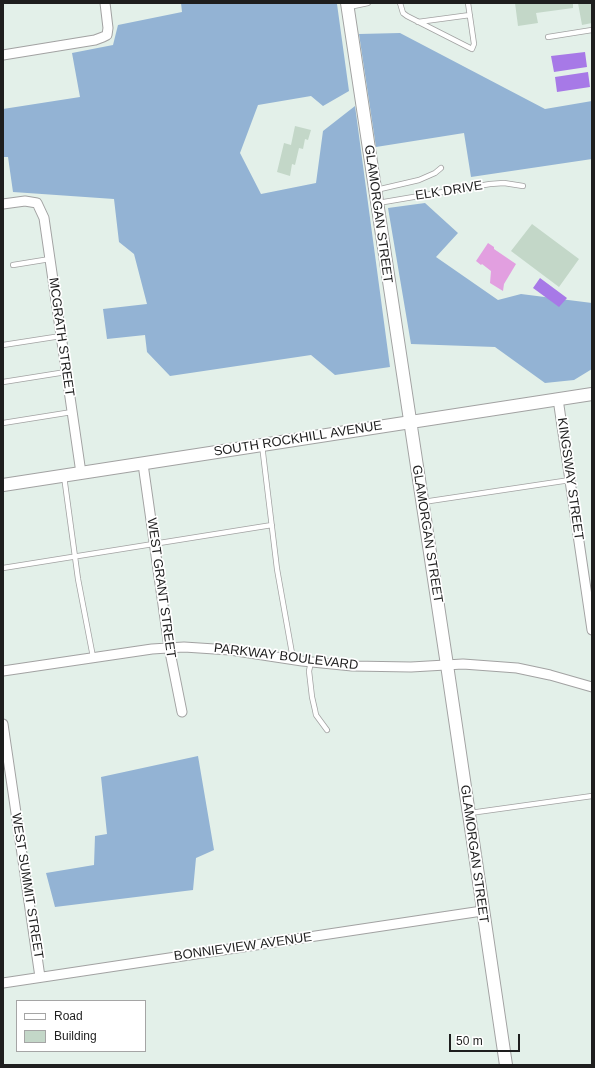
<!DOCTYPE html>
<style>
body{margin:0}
#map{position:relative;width:595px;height:1068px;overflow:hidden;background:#e3f0e9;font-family:Helvetica,sans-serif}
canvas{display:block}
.frame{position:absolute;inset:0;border:4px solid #1e1e1e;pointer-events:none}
.legend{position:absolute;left:16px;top:1000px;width:130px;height:52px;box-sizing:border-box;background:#fff;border:1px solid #a5a5a5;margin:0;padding:5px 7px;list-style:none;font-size:12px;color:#1e1e1e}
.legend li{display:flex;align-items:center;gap:8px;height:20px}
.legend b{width:20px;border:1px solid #a5a5a5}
.scale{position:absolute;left:449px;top:1034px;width:71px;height:18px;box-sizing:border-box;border:2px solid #1e1e1e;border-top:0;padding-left:5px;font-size:12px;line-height:14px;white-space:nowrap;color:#1e1e1e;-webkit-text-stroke:3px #fff;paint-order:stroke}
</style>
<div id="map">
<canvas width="595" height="1068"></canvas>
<div class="frame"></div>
<ul class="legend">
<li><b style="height:5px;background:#fff"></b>Road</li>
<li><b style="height:11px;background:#c3d7c8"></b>Building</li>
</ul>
<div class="scale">50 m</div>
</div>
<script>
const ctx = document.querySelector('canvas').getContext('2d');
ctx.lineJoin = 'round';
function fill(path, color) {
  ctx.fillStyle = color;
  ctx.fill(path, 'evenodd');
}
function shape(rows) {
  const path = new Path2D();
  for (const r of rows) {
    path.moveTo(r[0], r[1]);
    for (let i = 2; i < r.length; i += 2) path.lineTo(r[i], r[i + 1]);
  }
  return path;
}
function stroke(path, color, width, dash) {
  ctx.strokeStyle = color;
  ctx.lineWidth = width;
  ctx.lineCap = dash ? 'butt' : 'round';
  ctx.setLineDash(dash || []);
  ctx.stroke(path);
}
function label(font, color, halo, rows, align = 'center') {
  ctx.font = font + ' Helvetica,sans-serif';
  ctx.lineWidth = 3.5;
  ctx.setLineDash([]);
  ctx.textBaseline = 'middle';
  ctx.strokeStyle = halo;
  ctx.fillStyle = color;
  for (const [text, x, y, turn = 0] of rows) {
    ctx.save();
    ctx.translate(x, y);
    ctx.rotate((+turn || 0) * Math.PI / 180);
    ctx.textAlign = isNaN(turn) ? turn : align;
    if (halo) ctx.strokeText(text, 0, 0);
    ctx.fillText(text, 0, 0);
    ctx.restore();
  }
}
const forest = shape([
 [181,3,330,3,337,4,349,91,323,106,311,96,258,105,240,153,261,194,316,183,323,131,355,106,390,367,335,375,311,355,170,376,147,352,145,335,107,339,103,309,147,304,134,254,119,242,114,199,13,192,8,157,3,157,3,109,80,97,72,53,113,45,118,25,182,12],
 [400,33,545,109,592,101,592,159,471,177,464,133,376,147,359,34],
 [425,203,458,233,436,257,498,300,521,294,592,303,592,369,574,380,545,383,495,347,411,344,388,208],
 [198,756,214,850,196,858,193,890,55,907,46,873,94,865,95,836,107,834,101,777]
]);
const pitch = shape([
 [585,52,587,67,554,72,551,56],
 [588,72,590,87,557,92,555,77],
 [540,278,567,298,559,307,533,288]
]);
const water = shape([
 [488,243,494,247,494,249,516,264,504,284,503,291,490,283,491,271,482,264,481,265,476,261]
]);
const building = shape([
 [515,3,573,3,573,8,536,13,538,23,518,26],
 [578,3,592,3,592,23,582,25],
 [295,126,311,130,308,140,305,139,303,149,299,148,295,165,292,164,290,176,277,172,284,143,291,145],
 [532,224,579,259,559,287,511,251]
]);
const service = shape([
 [400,3,403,13,407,16,472,49,474,44,468,3],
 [349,7,368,3],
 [418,22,470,15],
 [548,37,592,30],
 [376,190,419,180,435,173,441,168],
 [378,203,490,184,504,183,523,186],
 [13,265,50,259],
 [3,345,61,336],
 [3,382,66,372],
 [3,423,72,412],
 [262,445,277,569,293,659],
 [64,476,78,579,93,657],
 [423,502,570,480],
 [3,568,272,525],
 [311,662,309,671,312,697,315,710,316,715,327,730],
 [470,813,592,796]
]);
const minor = shape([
 [3,55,95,40,103,37,107,35,108,28,105,3],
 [3,204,25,201,37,203,44,218,81,473],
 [558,399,592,630],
 [143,464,169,647,182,712],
 [3,671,152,649,184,647,230,650,302,661,352,666,411,667,463,664,517,668,550,675,592,687],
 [3,724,40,977],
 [3,983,482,911]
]);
const tertiary = shape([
 [347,3,447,665,506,1065],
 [3,485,592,394]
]);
const streetNames = [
 ["ELK DRIVE",449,191,-9],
 ["GLAMORGAN STREET",378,214,82],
 ["MCGRATH STREET",61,337,82],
 ["SOUTH ROCKHILL AVENUE",298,439,-9],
 ["KINGSWAY STREET",570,479,82],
 ["GLAMORGAN STREET",427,534,81],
 ["WEST GRANT STREET",161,588,82],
 ["PARKWAY BOULEVARD",286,657,7],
 ["GLAMORGAN STREET",474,854,82],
 ["WEST SUMMIT STREET",27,886,81],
 ["BONNIEVIEW AVENUE",243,947,-8]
];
fill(forest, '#93b3d4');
fill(pitch, '#a779e7');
fill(water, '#e29fe0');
fill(building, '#c3d7c8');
stroke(service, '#a2a2a2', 6);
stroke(minor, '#a2a2a2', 11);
stroke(tertiary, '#a2a2a2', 14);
stroke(service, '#fff', 4.5);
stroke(minor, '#fff', 9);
stroke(tertiary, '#fff', 12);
label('13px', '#1e1e1e', '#fff', streetNames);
</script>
